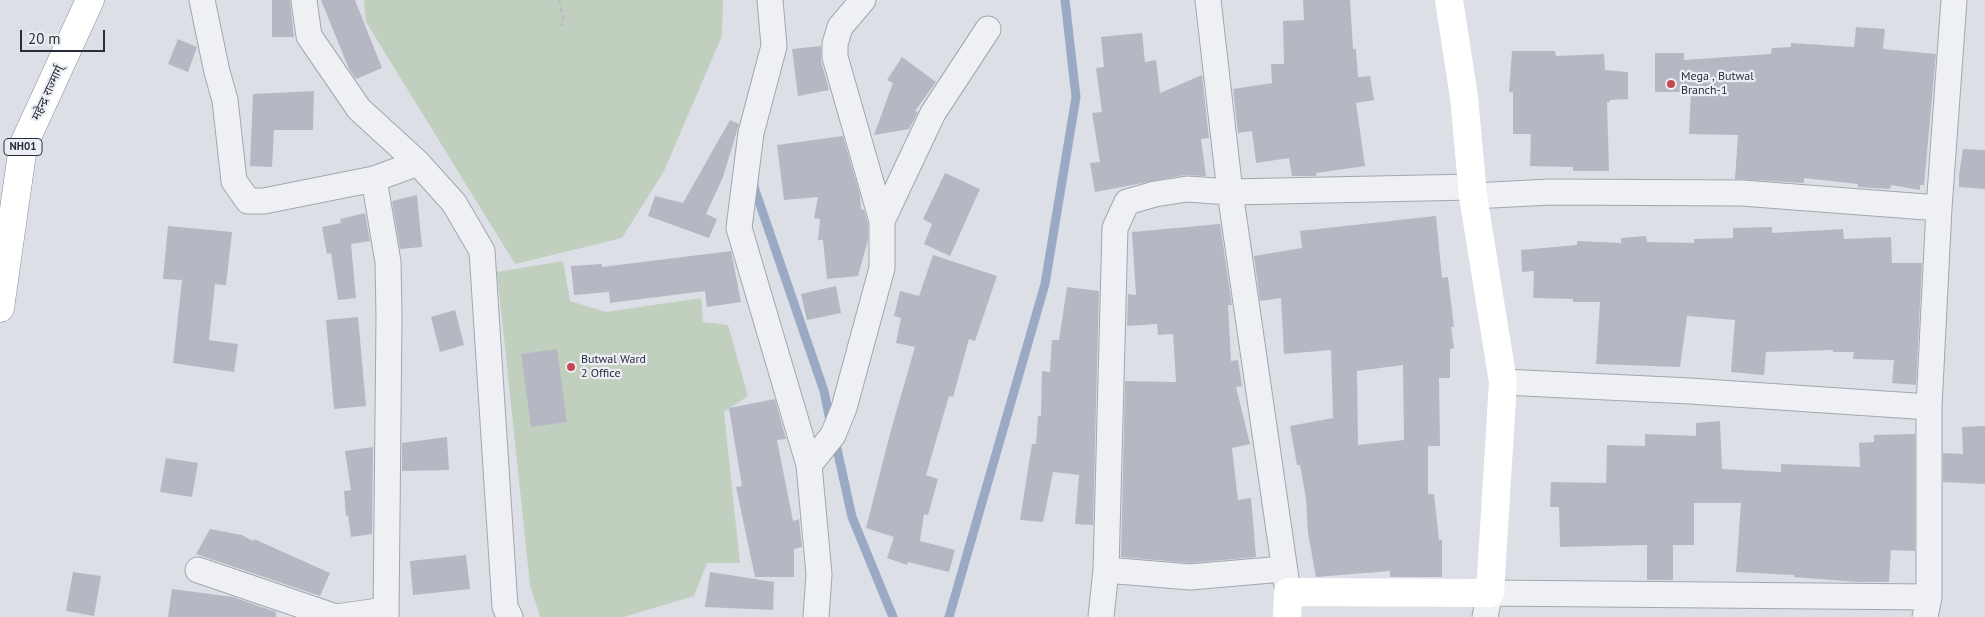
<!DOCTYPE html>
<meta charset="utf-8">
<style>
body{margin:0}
#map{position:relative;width:1985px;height:617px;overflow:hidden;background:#dddfe6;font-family:"PT Sans",sans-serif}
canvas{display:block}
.scale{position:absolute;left:20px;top:30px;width:85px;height:22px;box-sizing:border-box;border:2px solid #282d3b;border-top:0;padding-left:6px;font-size:15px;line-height:18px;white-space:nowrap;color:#282d3b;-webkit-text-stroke:4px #eceef4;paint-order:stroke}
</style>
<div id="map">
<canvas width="1985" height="617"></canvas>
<div class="scale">20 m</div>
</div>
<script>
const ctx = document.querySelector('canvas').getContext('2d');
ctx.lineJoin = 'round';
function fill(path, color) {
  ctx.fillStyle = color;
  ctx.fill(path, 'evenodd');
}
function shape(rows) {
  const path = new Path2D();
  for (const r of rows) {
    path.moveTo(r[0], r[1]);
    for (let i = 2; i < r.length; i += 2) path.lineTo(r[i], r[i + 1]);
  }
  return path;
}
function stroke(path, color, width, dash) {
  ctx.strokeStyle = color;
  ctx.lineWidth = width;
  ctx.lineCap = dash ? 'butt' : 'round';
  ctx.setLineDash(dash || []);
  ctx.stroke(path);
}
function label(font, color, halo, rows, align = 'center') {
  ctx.font = font + ' "PT Sans","Noto Sans Devanagari",sans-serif';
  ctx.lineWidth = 4.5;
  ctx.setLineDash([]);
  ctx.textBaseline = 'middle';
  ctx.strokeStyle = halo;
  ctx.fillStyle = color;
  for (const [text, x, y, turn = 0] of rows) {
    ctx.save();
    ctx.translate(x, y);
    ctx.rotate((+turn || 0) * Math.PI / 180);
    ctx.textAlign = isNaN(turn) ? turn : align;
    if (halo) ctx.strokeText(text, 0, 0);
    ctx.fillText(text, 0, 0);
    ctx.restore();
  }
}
const green = shape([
 [364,0,723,0,722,36,664,171,622,238,515,264,366,22],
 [563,261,570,301,606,312,701,298,703,322,728,325,748,396,724,412,740,563,707,563,694,596,624,617,540,617,530,585,497,272]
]);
const stream = shape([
 [754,183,754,187,824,391,831,425],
 [835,440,852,517,893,617],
 [949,617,1045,284,1076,97,1065,0]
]);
const building = shape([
 [272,0,290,0,294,37,272,37],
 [321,0,355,0,382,68,356,79,349,69],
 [1303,0,1350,0,1353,49,1356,49,1358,77,1370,76,1374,100,1356,103,1365,166,1316,173,1317,175,1314,176,1292,176,1289,158,1256,163,1252,131,1238,133,1233,89,1272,83,1271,64,1284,64,1283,21,1304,20],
 [1856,27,1885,29,1883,49,1936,54,1924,185,1920,185,1920,190,1891,185,1890,189,1858,187,1858,184,1804,178,1804,183,1735,179,1738,135,1689,134,1691,92,1655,92,1655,53,1684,53,1684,60,1771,54,1772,48,1791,47,1791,43,1854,47],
 [1142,33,1145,62,1156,60,1160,93,1202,75,1209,138,1201,139,1206,176,1185,175,1095,192,1090,163,1100,162,1092,113,1102,112,1096,68,1104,67,1101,37],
 [178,39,197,47,188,72,168,64],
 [821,46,821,61,829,90,798,96,792,49],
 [1512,51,1555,51,1556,56,1604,54,1605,70,1628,72,1628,99,1610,100,1610,102,1607,102,1609,171,1573,171,1573,167,1530,166,1531,134,1513,134,1513,92,1509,92],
 [902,57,936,82,915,111,918,112,909,129,874,135,893,83,887,80],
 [314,91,313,130,274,130,272,167,250,166,253,94],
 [730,120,739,124,723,177,706,214,717,219,709,238,648,216,655,196,683,203],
 [843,136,860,195,861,209,864,210,868,223,868,240,858,276,827,279,823,240,818,240,820,219,814,218,818,197,784,200,777,145],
 [1963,149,1985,150,1985,189,1959,187,1959,175],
 [945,173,980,189,950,256,924,244,932,224,923,219],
 [417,195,422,247,400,249,392,201],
 [365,213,370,241,351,244,356,298,338,300,331,253,327,254,322,227,341,223,340,219],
 [1436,216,1442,278,1448,277,1454,327,1451,327,1454,348,1450,349,1450,378,1439,378,1440,446,1428,446,1428,494,1434,494,1439,540,1442,540,1442,577,1390,577,1390,571,1316,577,1308,533,1306,498,1300,465,1297,465,1290,426,1333,418,1331,350,1284,354,1281,298,1260,301,1254,256,1302,248,1300,231],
 [1403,365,1404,440,1358,445,1357,371],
 [1220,224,1232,305,1228,305,1231,361,1238,360,1242,386,1236,387,1250,444,1232,448,1238,500,1251,498,1256,557,1190,563,1121,557,1125,381,1176,382,1173,334,1158,335,1157,324,1127,326,1128,294,1136,295,1132,232],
 [168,226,232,232,226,285,215,284,209,340,238,344,234,372,173,363,182,280,163,279],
 [1772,227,1772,233,1843,229,1844,239,1891,237,1892,263,1922,263,1916,385,1892,383,1894,360,1853,359,1854,352,1833,352,1833,350,1766,352,1764,375,1731,372,1735,320,1687,316,1680,367,1596,364,1600,302,1573,302,1573,299,1533,298,1534,271,1522,272,1521,250,1577,245,1577,241,1621,243,1621,238,1646,236,1647,242,1694,243,1694,239,1733,238,1733,228],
 [731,251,741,302,707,307,705,291,610,303,609,292,574,295,571,266,602,264,602,267],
 [933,255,997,276,975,341,969,339,953,397,949,396,926,475,938,479,928,515,924,514,920,541,955,550,949,572,908,562,907,565,887,558,894,537,866,528,891,430,915,347,896,343,901,318,894,316,900,291,919,296],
 [836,286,841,313,807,320,801,294],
 [1067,287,1099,291,1093,525,1075,524,1079,475,1053,472,1043,522,1020,520,1032,444,1036,444,1038,416,1041,416,1042,371,1050,372,1052,340,1059,340],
 [455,310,464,345,440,352,431,317],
 [358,317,366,406,334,409,326,320],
 [557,349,567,422,531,427,521,354],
 [775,399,786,439,777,440,793,521,799,519,802,547,794,549,794,577,755,577,736,487,742,486,729,408],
 [1720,421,1722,469,1781,472,1781,464,1860,467,1859,443,1874,442,1874,435,1915,434,1915,551,1891,550,1889,582,1857,582,1794,577,1794,575,1736,572,1741,503,1694,503,1694,545,1673,545,1673,580,1647,580,1647,545,1560,547,1559,507,1550,507,1551,482,1606,483,1607,445,1645,446,1645,434,1696,436,1696,423],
 [1985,426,1985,484,1943,482,1943,453,1963,454,1962,427],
 [447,437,449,470,402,471,402,443],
 [373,447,372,534,351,537,348,515,346,516,344,491,351,490,345,451],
 [166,458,198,463,192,497,160,492],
 [210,529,242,535,253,541,254,539,330,573,320,596,196,554],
 [466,555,470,589,413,595,410,561],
 [73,572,101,576,94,616,66,611],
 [710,572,774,582,773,610,705,607],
 [172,589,233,597,276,612,276,617,168,617]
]);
const path = shape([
 [559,0,563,16,562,26]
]);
const street = shape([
 [202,0,217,72,225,100,234,181,248,201,264,201,374,179,418,163],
 [304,0,309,36,359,109,418,163,454,203,482,251,505,607,510,617],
 [770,0,774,46,751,133,739,228,809,465],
 [1208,0,1230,192,1288,592],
 [374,179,388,262,389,316,386,617],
 [1473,196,1550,192,1742,193,1939,208],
 [882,221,933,113,988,29],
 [1503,382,1690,391,1929,407],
 [198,570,336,617,386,610],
 [1106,570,1190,577,1283,569],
 [816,617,819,574,809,465,833,435,844,408,882,268,882,221,835,57,835,44,840,27,863,0],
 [1101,617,1106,570,1115,228,1127,202,1155,194,1187,189,1230,192,1472,187],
 [1485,617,1490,593,1929,597],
 [1925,617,1929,597,1929,407,1939,208,1954,0]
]);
const secondary = shape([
 [1287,617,1288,592,1490,593,1503,382,1473,196,1464,97,1449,0]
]);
const highway = shape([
 [0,308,23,146,90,0]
]);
const markers = [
 [1671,84,5,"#c3494f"],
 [571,367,5,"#c3494f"]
];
const shields = [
 [23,147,38]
];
const shieldNames = [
 ["NH01",23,147]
];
const poiNames = [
 ["Mega , Butwal",1681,77],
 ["Branch-1",1681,91],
 ["Butwal Ward",581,360],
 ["2 Office",581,374]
];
const streetNames = [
 ["महेन्द्र राज्मार्ग्",48,93,-65]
];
fill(green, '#c1cfbf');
stroke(stream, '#9aaac4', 9);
fill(building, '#b5b8c2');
stroke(street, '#a3a6af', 27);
stroke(highway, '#858c9b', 29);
stroke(path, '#bbbdc4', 3, [4, 4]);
stroke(street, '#eff0f4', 25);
stroke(secondary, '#fff', 28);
stroke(highway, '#fff', 28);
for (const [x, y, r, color] of markers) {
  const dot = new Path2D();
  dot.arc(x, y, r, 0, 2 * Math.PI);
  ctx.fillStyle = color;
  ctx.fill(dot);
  stroke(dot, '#eceef4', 2);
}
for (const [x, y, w] of shields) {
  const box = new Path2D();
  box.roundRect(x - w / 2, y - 8.5, w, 17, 4);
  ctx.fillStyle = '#eceef4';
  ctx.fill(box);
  stroke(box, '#282d3b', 1);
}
label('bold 11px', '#282d3b', null, shieldNames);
label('12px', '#282d3b', '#eceef4', poiNames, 'left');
label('12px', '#282d3b', '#eceef4', streetNames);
</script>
